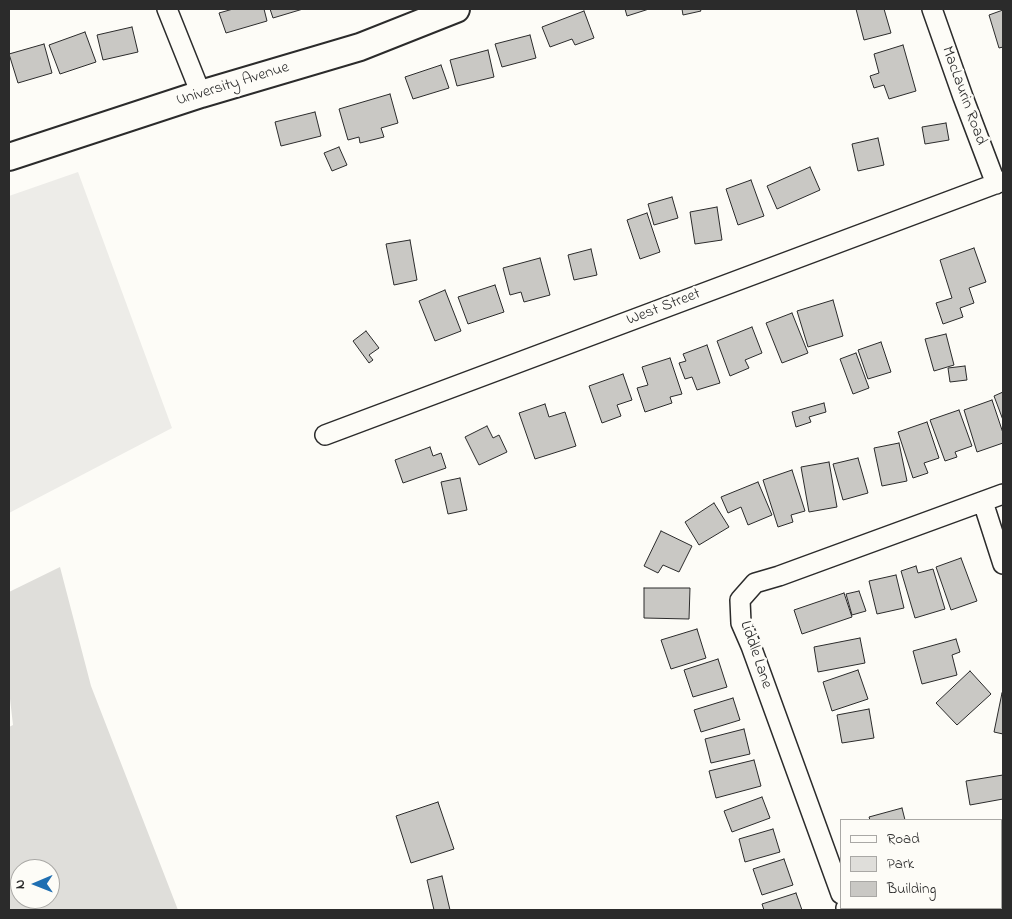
<!DOCTYPE html>
<style>
body{margin:0}
#map{position:relative;width:1012px;height:919px;overflow:hidden;background:#fdfcf7;font-family:"Indie Flower",sans-serif}
canvas{display:block}
.frame{position:absolute;inset:0;border:10px solid #2b2b2b;pointer-events:none}
.legend{position:absolute;left:840px;top:819px;width:162px;height:90px;box-sizing:border-box;background:#fdfcf7;border:1px solid #a9a8a5;margin:0;padding:6px 9px;list-style:none;font-size:15px;color:#2b2b2b}
.legend li{display:flex;align-items:center;gap:10px;height:25px}
.legend b{width:25px;border:1px solid #a9a8a5}
.north{position:absolute;left:10px;top:859px;width:50px;height:50px;box-sizing:border-box;background:#fdfcf7;border:1px solid #a9a8a5;border-radius:50%;rotate:269deg;font-size:14px;font-weight:700;line-height:20px;text-align:center;color:#2b2b2b}
.north::after{content:'';display:block;margin:auto;width:18px;height:22px;background:#1f6fb2;clip-path:polygon(50% 0,100% 100%,50% 72%,0 100%)}
</style>
<div id="map">
<canvas width="1012" height="919"></canvas>
<div class="frame"></div>
<ul class="legend">
<li><b style="height:6px;background:#fdfcf7"></b>Road</li>
<li><b style="height:14px;background:#dfdeda"></b>Park</li>
<li><b style="height:14px;background:#c9c8c4"></b>Building</li>
</ul>
<div class="north">N</div>
</div>
<script>
const ctx = document.querySelector('canvas').getContext('2d');
ctx.lineJoin = 'round';
function fill(path, color) {
  ctx.fillStyle = color;
  ctx.fill(path, 'evenodd');
}
function shape(rows) {
  const path = new Path2D();
  for (const r of rows) {
    path.moveTo(r[0], r[1]);
    for (let i = 2; i < r.length; i += 2) path.lineTo(r[i], r[i + 1]);
  }
  return path;
}
function stroke(path, color, width, dash) {
  ctx.strokeStyle = color;
  ctx.lineWidth = width;
  ctx.lineCap = dash ? 'butt' : 'round';
  ctx.setLineDash(dash || []);
  ctx.stroke(path);
}
function label(font, color, halo, rows, align = 'center') {
  ctx.font = font + ' "Indie Flower",sans-serif';
  ctx.lineWidth = 5;
  ctx.setLineDash([]);
  ctx.textBaseline = 'middle';
  ctx.strokeStyle = halo;
  ctx.fillStyle = color;
  for (const [text, x, y, turn = 0] of rows) {
    ctx.save();
    ctx.translate(x, y);
    ctx.rotate((+turn || 0) * Math.PI / 180);
    ctx.textAlign = isNaN(turn) ? turn : align;
    if (halo) ctx.strokeText(text, 0, 0);
    ctx.fillText(text, 0, 0);
    ctx.restore();
  }
}
const built = shape([
 [78,172,172,428,9,513,9,196]
]);
const green = shape([
 [60,567,91,686,178,910,9,910,9,727,13,725,9,690,9,592],
 [20,869,50,869,50,899,20,899]
]);
const building = shape([
 [233,9,264,9,267,21,226,33,219,13,233,9],
 [270,9,303,9,273,18,270,9],
 [625,9,649,9,627,16,625,9],
 [682,9,700,9,701,11,683,15,682,9],
 [856,9,884,9,891,33,864,40,856,9],
 [1003,10,1003,47,999,48,989,15,1003,10],
 [584,11,594,38,575,45,572,39,550,47,542,27,584,11],
 [132,27,138,52,103,60,97,35,132,27],
 [85,32,96,62,60,74,49,45,85,32],
 [530,35,536,58,502,67,495,44,530,35],
 [44,44,52,73,18,83,9,54,44,44],
 [903,45,916,91,889,99,884,85,874,88,870,76,879,73,874,54,903,45],
 [488,50,494,77,457,86,450,60,488,50],
 [441,65,449,88,413,99,405,77,441,65],
 [390,94,398,123,381,128,384,137,360,143,359,137,348,140,339,109,390,94],
 [315,112,321,136,281,146,275,122,315,112],
 [946,123,949,140,925,144,922,127,946,123],
 [878,138,884,165,858,171,852,144,878,138],
 [339,147,347,165,332,171,324,153,339,147],
 [810,167,820,190,777,209,767,186,810,167],
 [751,180,764,216,738,225,726,189,751,180],
 [672,197,678,218,654,225,648,204,672,197],
 [717,207,722,240,695,244,690,212,717,207],
 [647,213,660,252,640,259,627,220,647,213],
 [410,240,417,280,394,285,386,244,410,240],
 [974,248,986,282,969,288,974,303,960,308,963,317,943,324,936,303,952,298,940,260,974,248],
 [591,249,597,275,574,280,568,255,591,249],
 [540,258,550,295,524,302,521,292,510,295,503,268,540,258],
 [495,285,504,312,468,324,458,297,495,285],
 [445,290,461,331,435,341,419,301,445,290],
 [833,300,843,336,808,347,797,311,833,300],
 [792,313,808,353,782,363,766,323,792,313],
 [752,327,762,353,745,360,749,368,730,376,717,341,752,327],
 [366,331,379,348,369,355,373,360,369,363,353,341,366,331],
 [946,334,954,365,934,371,925,339,946,334],
 [881,342,891,372,868,379,858,350,881,342],
 [707,345,720,383,697,390,692,377,685,379,679,363,686,361,683,354,707,345],
 [856,353,869,388,853,394,840,359,856,353],
 [670,358,682,394,670,397,672,403,645,412,637,388,648,385,642,367,670,358],
 [965,366,967,380,950,382,948,368,965,366],
 [623,374,632,400,617,405,621,416,602,423,589,386,623,374],
 [1003,392,1003,420,994,396,1003,392],
 [992,400,1003,433,1003,443,977,452,964,410,992,400],
 [824,403,826,412,809,417,811,422,796,427,792,412,824,403],
 [545,404,549,417,565,412,576,446,535,459,519,413,545,404],
 [959,410,972,446,955,452,957,457,945,461,930,420,959,410],
 [927,422,939,458,924,463,928,473,913,478,898,432,927,422],
 [487,426,493,438,499,435,507,452,479,465,465,437,487,426],
 [899,443,907,481,882,486,874,448,899,443],
 [430,447,433,456,441,453,446,468,403,483,395,460,430,447],
 [858,458,868,493,843,500,833,464,858,458],
 [829,462,837,507,809,512,801,467,829,462],
 [792,470,805,511,791,515,793,522,778,527,763,480,792,470],
 [460,478,467,510,448,514,441,482,460,478],
 [758,482,772,515,748,525,741,507,728,513,721,497,758,482],
 [714,503,729,527,699,545,685,522,714,503],
 [661,531,692,546,679,572,663,565,658,573,644,566,661,531],
 [961,558,977,601,951,610,936,567,961,558],
 [916,566,918,573,933,569,945,609,915,618,901,571,916,566],
 [896,575,904,608,877,614,869,581,896,575],
 [644,588,690,588,689,619,644,618,644,588],
 [859,591,866,611,852,615,846,594,859,591],
 [844,593,852,617,802,634,794,610,844,593],
 [697,629,706,658,671,669,661,640,697,629],
 [860,638,865,663,818,672,814,647,860,638],
 [956,639,960,652,952,655,957,675,922,684,913,651,956,639],
 [718,659,727,687,693,697,684,670,718,659],
 [858,670,868,699,832,711,823,682,858,670],
 [970,671,991,694,957,725,936,703,970,671],
 [1002,693,1003,693,1003,734,994,732,1002,693],
 [733,698,740,720,701,732,694,710,733,698],
 [869,709,874,738,842,743,837,715,869,709],
 [744,729,750,754,711,763,705,739,744,729],
 [754,760,761,786,716,798,709,771,754,760],
 [1003,775,1003,799,970,805,966,781,1003,775],
 [762,797,770,818,732,832,724,811,762,797],
 [438,802,454,849,411,863,396,816,438,802],
 [902,808,905,820,870,820,869,817,902,808],
 [773,829,780,852,745,862,739,839,773,829],
 [784,859,793,885,762,895,753,869,784,859],
 [442,876,450,910,434,910,427,880,442,876],
 [796,893,802,910,764,910,762,904,796,893],
 [933,908,966,908,966,910,934,910,933,908],
 [973,908,998,908,999,910,973,910,973,908]
]);
const street = shape([
 [167,9,201,94],
 [932,9,963,97,996,184],
 [325,435,1003,181],
 [983,502,1003,564],
 [841,894,751,646,741,623,740,600,755,583,779,576,1003,494],
 [846,908,847,910]
]);
const secondary = shape([
 [9,157,201,94,360,47,456,9]
]);
const streetNames = [
 ["University Avenue",233,85,-17],
 ["MacLaurin Road",963,96,70],
 ["West Street",664,308,-21],
 ["Liddle Lane",755,655,71]
];
fill(built, '#edece8');
fill(green, '#dfdeda');
fill(building, '#c9c8c4');
stroke(building, '#2b2b2b', 1);
stroke(street, '#2b2b2b', 22);
stroke(secondary, '#2b2b2b', 30);
stroke(street, '#fdfcf7', 19);
stroke(secondary, '#fdfcf7', 26);
label('16px', '#2b2b2b', '#fdfcf7', streetNames);
</script>
